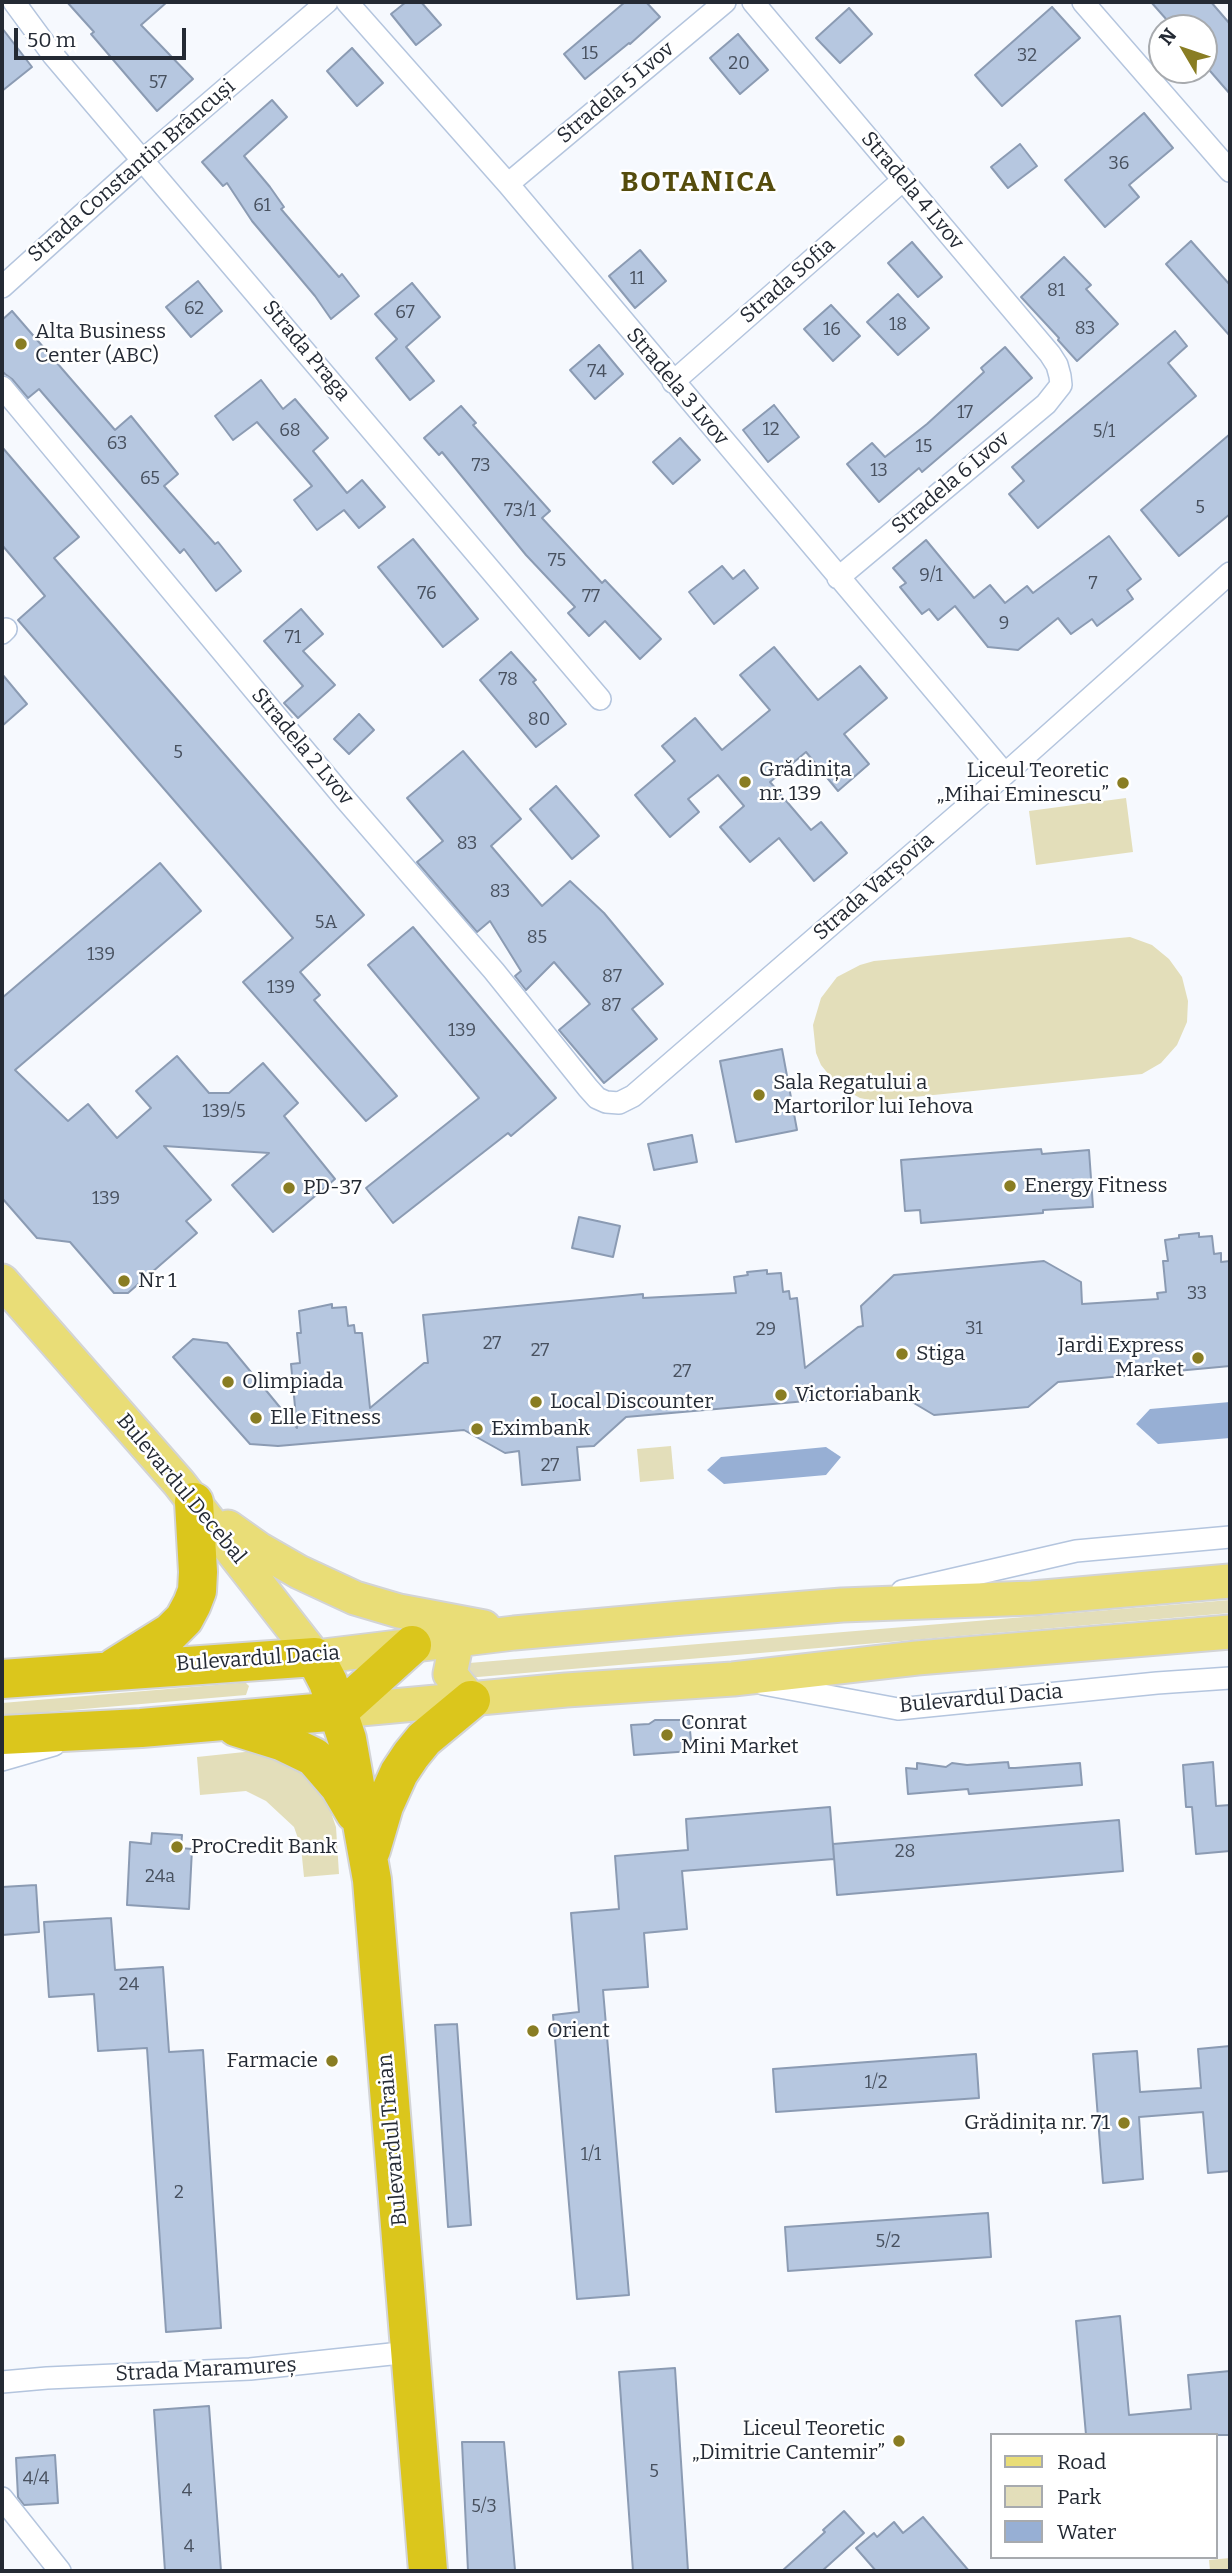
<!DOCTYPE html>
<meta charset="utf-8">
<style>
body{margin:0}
#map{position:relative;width:1232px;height:2573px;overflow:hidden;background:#f6f9fe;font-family:Bitter,serif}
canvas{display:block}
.frame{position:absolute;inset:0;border:4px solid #242a34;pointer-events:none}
.legend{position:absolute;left:990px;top:2433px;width:228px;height:126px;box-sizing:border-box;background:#fff;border:2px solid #a7aaae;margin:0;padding:9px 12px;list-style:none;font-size:21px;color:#242a34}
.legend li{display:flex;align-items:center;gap:14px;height:35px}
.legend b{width:35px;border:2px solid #a7aaae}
.north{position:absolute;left:1148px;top:14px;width:70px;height:70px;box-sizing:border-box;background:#fff;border:2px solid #a7aaae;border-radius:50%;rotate:309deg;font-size:19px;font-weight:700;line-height:28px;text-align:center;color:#242a34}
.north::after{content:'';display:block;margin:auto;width:24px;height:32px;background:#897d23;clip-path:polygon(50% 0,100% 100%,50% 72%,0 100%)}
.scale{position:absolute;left:14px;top:28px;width:172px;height:32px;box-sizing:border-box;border:4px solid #242a34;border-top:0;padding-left:9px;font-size:21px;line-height:24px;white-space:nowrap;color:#242a34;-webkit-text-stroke:5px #fff;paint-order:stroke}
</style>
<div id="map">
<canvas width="1232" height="2573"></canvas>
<div class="frame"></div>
<ul class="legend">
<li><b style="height:9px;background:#e9dd77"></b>Road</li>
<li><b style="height:19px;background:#e3deba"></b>Park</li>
<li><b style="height:19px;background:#97afd4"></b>Water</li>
</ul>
<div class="north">N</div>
<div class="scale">50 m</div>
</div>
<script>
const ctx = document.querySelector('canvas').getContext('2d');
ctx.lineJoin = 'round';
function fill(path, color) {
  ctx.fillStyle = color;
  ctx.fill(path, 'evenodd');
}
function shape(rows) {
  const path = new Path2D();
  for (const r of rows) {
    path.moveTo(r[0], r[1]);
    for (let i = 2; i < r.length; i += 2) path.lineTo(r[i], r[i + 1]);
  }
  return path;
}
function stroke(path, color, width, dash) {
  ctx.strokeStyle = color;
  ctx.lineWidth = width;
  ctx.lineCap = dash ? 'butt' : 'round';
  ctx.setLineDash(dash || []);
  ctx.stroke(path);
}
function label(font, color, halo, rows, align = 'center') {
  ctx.font = font + ' Bitter,serif';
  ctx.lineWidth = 5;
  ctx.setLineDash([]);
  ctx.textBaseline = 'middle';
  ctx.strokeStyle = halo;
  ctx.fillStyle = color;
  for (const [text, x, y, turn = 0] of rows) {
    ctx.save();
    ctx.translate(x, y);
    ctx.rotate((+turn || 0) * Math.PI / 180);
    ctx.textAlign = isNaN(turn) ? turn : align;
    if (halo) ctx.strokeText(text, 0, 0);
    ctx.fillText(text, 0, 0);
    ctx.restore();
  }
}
const green = shape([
 [1126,798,1133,852,1036,865,1029,811],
 [1130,937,1152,945,1169,959,1182,977,1188,1001,1187,1022,1177,1045,1161,1063,1142,1074,874,1101,860,1098,838,1086,821,1065,816,1053,813,1025,821,998,837,977,860,965,874,961],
 [671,1446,674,1479,640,1482,637,1449],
 [1230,1600,1230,1613,466,1678,465,1665,469,1663],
 [239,1683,246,1683,249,1686,246,1695,2,1716,2,1703],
 [254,1751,294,1767,317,1785,328,1804,336,1827,339,1874,304,1877,301,1847,294,1827,266,1801,246,1791,200,1795,197,1757],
 [1230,2558,1230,2571,1210,2571,1209,2560]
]);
const water = shape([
 [1230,1402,1230,1438,1158,1444,1136,1424,1150,1409],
 [826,1447,841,1457,826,1475,724,1484,707,1470,721,1457]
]);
const building = shape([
 [67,2,167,2,141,25,193,79,157,111,91,34,94,32,67,2],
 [406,2,421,2,441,25,416,45,391,14,406,2],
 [625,2,646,2,660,17,630,44,629,43,585,79,564,54,625,2],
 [1151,2,1211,2,1230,24,1230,94,1204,64,1204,28,1174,28,1151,2],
 [1052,7,1080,38,1002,106,975,75,1052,7],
 [849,8,872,34,840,63,816,38,849,8],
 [2,28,32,67,2,91,2,28],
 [738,34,768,70,740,94,710,58,738,34],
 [352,48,383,83,357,106,327,71,352,48],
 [272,100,287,117,244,156,270,187,284,207,281,209,339,277,342,274,359,296,331,319,315,296,252,221,227,183,223,186,202,162,272,100],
 [1144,113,1173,148,1129,185,1139,197,1105,227,1065,180,1144,113],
 [1020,144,1037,166,1008,188,991,167,1020,144],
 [1191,241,1230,285,1230,336,1166,264,1191,241],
 [912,242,942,277,918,297,888,263,912,242],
 [640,250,666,281,635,308,609,276,640,250],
 [1064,257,1091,285,1086,289,1118,324,1077,361,1058,340,1059,338,1021,297,1064,257],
 [198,281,222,311,191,337,166,307,198,281],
 [412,283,440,317,406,347,434,381,410,400,376,358,397,339,375,314,412,283],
 [898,294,929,328,898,355,867,322,898,294],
 [831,305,860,336,833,361,804,329,831,305],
 [12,311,115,430,131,416,178,474,164,486,215,544,218,542,241,571,216,591,184,549,180,553,39,389,28,398,12,379,5,374,2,371,2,320,12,311],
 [1175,331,1187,346,1168,363,1196,396,1038,528,1009,494,1024,481,1012,467,1175,331],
 [599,345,623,374,595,399,570,370,599,345],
 [1005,347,1032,378,922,472,919,468,879,502,847,464,872,443,885,457,927,424,984,372,981,368,1005,347],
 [261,380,283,409,295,399,328,438,313,451,347,493,362,480,385,507,359,528,344,510,317,530,294,500,312,486,257,422,233,440,215,416,261,380],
 [774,405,799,437,768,462,743,430,774,405],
 [461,406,476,423,473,425,550,511,542,518,602,583,605,580,661,639,640,659,605,621,589,636,568,613,575,607,526,555,442,452,439,455,424,438,461,406],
 [1230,434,1230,514,1179,556,1141,510,1230,434],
 [680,438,700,460,673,484,653,462,680,438],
 [2,447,79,537,54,558,364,915,300,972,320,995,314,1000,397,1096,366,1121,243,982,293,938,18,620,45,596,2,545,2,447],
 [1109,536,1141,579,1127,590,1133,599,1097,626,1092,619,1071,634,1058,618,1018,650,988,647,955,606,938,620,929,609,922,614,900,587,906,583,893,568,926,540,974,598,990,585,1005,603,1027,586,1033,593,1109,536],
 [413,539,478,619,443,647,378,567,413,539],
 [722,566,733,579,744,570,758,588,714,624,689,592,722,566],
 [301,609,323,634,303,651,335,685,298,718,284,703,303,686,264,641,301,609],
 [774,647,818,700,860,666,887,698,844,734,869,764,838,791,806,752,770,782,811,830,821,822,847,853,814,881,779,838,750,862,720,827,744,806,718,775,688,799,699,812,670,837,635,795,675,761,662,746,695,718,722,750,770,710,740,675,774,647],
 [511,652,536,680,533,682,566,724,536,747,480,680,511,652],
 [2,674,27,704,2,726,2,674],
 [359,714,374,730,349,754,334,739,359,714],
 [463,751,521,819,491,846,542,906,570,881,604,913,663,984,632,1009,657,1039,604,1083,559,1030,590,1004,554,962,526,990,515,976,521,971,490,921,477,932,417,862,443,841,407,798,463,751],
 [556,786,599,836,572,859,530,809,556,786],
 [160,863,201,911,15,1070,68,1121,88,1104,117,1138,151,1108,136,1091,177,1056,209,1093,229,1093,263,1063,298,1103,284,1116,335,1179,273,1232,232,1185,269,1153,164,1146,211,1200,186,1221,197,1233,128,1293,114,1293,70,1242,37,1238,2,1198,2,998,160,863],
 [413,927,556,1098,511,1136,508,1133,393,1223,366,1188,479,1098,368,965,413,927],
 [782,1049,797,1130,736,1142,720,1061,782,1049],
 [692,1135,697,1162,654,1170,648,1144,692,1135],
 [1041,1149,1042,1154,1089,1150,1093,1207,1043,1210,1043,1213,921,1223,920,1210,905,1211,901,1160,1041,1149],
 [579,1217,620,1226,613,1257,572,1248,579,1217],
 [1199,1233,1199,1237,1212,1236,1214,1254,1221,1253,1221,1262,1230,1261,1230,1366,1058,1382,1028,1407,934,1415,897,1393,626,1417,594,1446,577,1447,580,1480,522,1485,519,1451,505,1453,464,1430,278,1446,250,1444,173,1357,193,1339,227,1343,297,1428,291,1364,300,1363,297,1333,301,1333,299,1311,332,1304,332,1308,346,1307,348,1326,354,1325,355,1333,362,1333,370,1408,424,1363,428,1363,423,1315,643,1294,643,1298,736,1293,734,1277,748,1275,747,1272,767,1270,767,1274,781,1273,783,1292,789,1291,790,1299,797,1298,805,1368,858,1327,863,1326,861,1306,894,1275,1044,1261,1081,1282,1082,1304,1158,1299,1157,1293,1166,1292,1163,1261,1168,1261,1165,1240,1179,1238,1179,1235,1199,1233],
 [655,1720,689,1720,692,1751,634,1755,631,1725,649,1724,655,1720],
 [1008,1762,1009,1768,1015,1768,1080,1763,1082,1785,969,1794,968,1789,908,1794,906,1768,917,1769,917,1763,946,1767,952,1763,967,1765,1008,1762],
 [1213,1762,1216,1806,1230,1805,1230,1851,1196,1854,1192,1807,1186,1807,1183,1765,1213,1762],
 [830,1807,834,1859,682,1871,687,1929,644,1933,648,1987,603,1990,629,2295,577,2299,553,2015,579,2012,571,1913,619,1909,615,1856,688,1850,686,1819,830,1807],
 [1119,1820,1123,1871,837,1895,833,1844,1119,1820],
 [152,1833,182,1835,181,1848,192,1849,189,1909,127,1905,130,1842,151,1844,152,1833],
 [36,1885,39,1932,2,1935,2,1887,36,1885],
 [111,1918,115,1970,163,1967,169,2052,203,2050,221,2328,166,2332,147,2048,98,2051,94,1994,49,1997,44,1922,111,1918],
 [457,2024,471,2225,448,2227,435,2025,457,2024],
 [1230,2046,1230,2171,1208,2173,1203,2112,1139,2117,1143,2179,1103,2183,1093,2054,1137,2051,1140,2092,1201,2088,1198,2049,1230,2046],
 [976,2054,979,2098,776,2112,773,2069,976,2054],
 [988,2213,991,2257,788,2271,785,2227,988,2213],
 [1120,2316,1129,2415,1191,2409,1188,2375,1230,2371,1230,2435,1086,2435,1076,2321,1120,2316],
 [675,2368,688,2571,633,2571,619,2372,675,2368],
 [209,2406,221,2571,165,2571,154,2410,209,2406],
 [462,2442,504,2442,515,2570,468,2571,462,2442],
 [55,2455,58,2503,24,2505,18,2497,16,2458,55,2455],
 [844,2511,864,2533,822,2571,782,2571,825,2532,823,2530,844,2511],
 [923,2517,969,2571,876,2571,856,2548,874,2533,877,2537,894,2522,903,2533,923,2517]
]);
const street = shape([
 [14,2,53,55,600,699],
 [347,2,508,184,1005,774],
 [753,2,1050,354,1057,365,1060,376,1061,385,1046,404,838,578],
 [1083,2,1230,171],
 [508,184,725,2],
 [2,287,144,159,327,2],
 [673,382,903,180],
 [2,387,346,800,494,971,588,1088,597,1098,606,1102,619,1103,633,1096,1005,774,1230,573],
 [2,633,6,629],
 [902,1591,1076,1551,1230,1537],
 [763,1684,898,1709,1157,1683,1230,1678],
 [2,1760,54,1745],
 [2,2382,47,2378,250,2369,410,2352],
 [2,2498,60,2571]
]);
const primary = shape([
 [2,1281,179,1483,315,1657,514,1633,683,1618,842,1605,1032,1598,1230,1581],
 [228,1527,259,1549,299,1572,355,1598,399,1611,484,1627],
 [457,1640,450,1674,471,1700],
 [339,1711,566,1690,733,1679,917,1658,1230,1632]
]);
const highway = shape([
 [115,1667,171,1632,184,1619,192,1604,197,1591,198,1572,194,1502],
 [2,1679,315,1657,328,1682,347,1739,372,1880,428,2571],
 [339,1711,412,1645],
 [236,1727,281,1741,314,1757,339,1786,355,1813],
 [2,1735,141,1728,339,1711],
 [371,1850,384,1806,399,1773,411,1755,424,1739,471,1700]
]);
const markers = [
 [21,344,7,"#897d23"],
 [745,782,7,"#897d23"],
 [1123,783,7,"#897d23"],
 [759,1095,7,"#897d23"],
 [1010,1186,7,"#897d23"],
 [289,1188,7,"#897d23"],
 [124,1281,7,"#897d23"],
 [902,1354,7,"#897d23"],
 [1198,1358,7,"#897d23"],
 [228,1382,7,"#897d23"],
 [781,1395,7,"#897d23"],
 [536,1402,7,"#897d23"],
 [256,1418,7,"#897d23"],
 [477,1429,7,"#897d23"],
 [667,1735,7,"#897d23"],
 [177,1847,7,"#897d23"],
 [533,2031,7,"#897d23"],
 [332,2061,7,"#897d23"],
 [1124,2123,7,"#897d23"],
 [899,2441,7,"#897d23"]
];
const numberNames = [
 ["15",590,54],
 ["32",1027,56],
 ["20",739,64],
 ["57",158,83],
 ["36",1119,164],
 ["61",262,206],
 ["11",637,279],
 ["81",1056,291],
 ["62",194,309],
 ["67",405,313],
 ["18",898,325],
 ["83",1085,329],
 ["16",832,330],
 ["74",597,372],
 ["17",965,413],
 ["12",771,430],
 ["68",290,431],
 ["5/1",1104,432],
 ["63",117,444],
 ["15",924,447],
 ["73",481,466],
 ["13",879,471],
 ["65",150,479],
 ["5",1200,508],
 ["73/1",520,511],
 ["75",557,561],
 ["9/1",931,576],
 ["7",1093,584],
 ["76",427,594],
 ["77",591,597],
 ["9",1004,624],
 ["71",293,638],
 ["78",508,680],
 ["80",539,720],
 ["5",178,753],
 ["83",467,844],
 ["83",500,892],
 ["5A",326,923],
 ["85",537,938],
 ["139",101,955],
 ["87",612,977],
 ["139",281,988],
 ["87",611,1006],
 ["139",462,1031],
 ["139/5",224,1112],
 ["139",106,1199],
 ["33",1197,1294],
 ["31",974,1329],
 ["29",766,1330],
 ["27",492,1344],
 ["27",540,1351],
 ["27",682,1372],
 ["27",550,1466],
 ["28",905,1852],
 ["24a",160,1877],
 ["24",129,1985],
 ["1/2",876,2083],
 ["1/1",591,2155],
 ["2",179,2193],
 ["5/2",888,2242],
 ["5",654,2472],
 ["4/4",36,2479],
 ["4",187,2491],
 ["5/3",484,2507],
 ["4",189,2547]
];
const streetNames = [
 ["Stradela 5 Lvov",616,93,-40],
 ["Strada Constantin Brâncuși",132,171,-41],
 ["Stradela 4 Lvov",912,191,50],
 ["Strada Sofia",788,281,-41],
 ["Strada Praga",306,351,50],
 ["Stradela 3 Lvov",677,387,50],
 ["Stradela 6 Lvov",951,483,-40],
 ["Stradela 2 Lvov",302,747,50],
 ["Strada Varșovia",874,887,-41],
 ["Bulevardul Decebal",181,1489,50],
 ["Bulevardul Dacia",258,1659,-4],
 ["Bulevardul Dacia",981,1699,-5],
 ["Bulevardul Traian",393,2140,-95],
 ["Strada Maramureș",206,2370,-3]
];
const poiNames = [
 ["Alta Business",35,332],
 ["Center (ABC)",35,356],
 ["Grădinița",759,770],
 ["nr. 139",759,794],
 ["Liceul Teoretic",1109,771,"right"],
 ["„Mihai Eminescu”",1109,795,"right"],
 ["Sala Regatului a",773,1083],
 ["Martorilor lui Iehova",773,1107],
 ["Energy Fitness",1024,1186],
 ["PD-37",303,1188],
 ["Nr 1",138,1281],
 ["Jardi Express",1184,1346,"right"],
 ["Market",1184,1370,"right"],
 ["Stiga",916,1354],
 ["Olimpiada",242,1382],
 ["Victoriabank",795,1395],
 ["Local Discounter",550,1402],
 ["Elle Fitness",270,1418],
 ["Eximbank",491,1429],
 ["Conrat",681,1723],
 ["Mini Market",681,1747],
 ["ProCredit Bank",191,1847],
 ["Orient",547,2031],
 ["Farmacie",318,2061,"right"],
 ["Grădinița nr. 71",1110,2123,"right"],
 ["Liceul Teoretic",885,2429,"right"],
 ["„Dimitrie Cantemir”",885,2453,"right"]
];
const districtNames = [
 ["BOTANICA",699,183]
];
fill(green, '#e3deba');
fill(water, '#97afd4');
fill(building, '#b6c7e0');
stroke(building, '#8b9bb3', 2);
stroke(street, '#b4c5de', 24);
stroke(primary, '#d3d4d6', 37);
stroke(highway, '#d3d4d6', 42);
stroke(street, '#fff', 21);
stroke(primary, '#e9dd77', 33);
stroke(highway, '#dbc61c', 38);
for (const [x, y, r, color] of markers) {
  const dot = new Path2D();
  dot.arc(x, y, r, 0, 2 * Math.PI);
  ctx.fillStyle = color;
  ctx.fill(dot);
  stroke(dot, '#fff', 2.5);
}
label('18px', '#48515f', null, numberNames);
label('21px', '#242a34', '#fff', streetNames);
label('21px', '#242a34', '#fff', poiNames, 'left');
ctx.letterSpacing = '2px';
label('bold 28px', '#554c0c', '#fff', districtNames);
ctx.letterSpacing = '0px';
</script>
